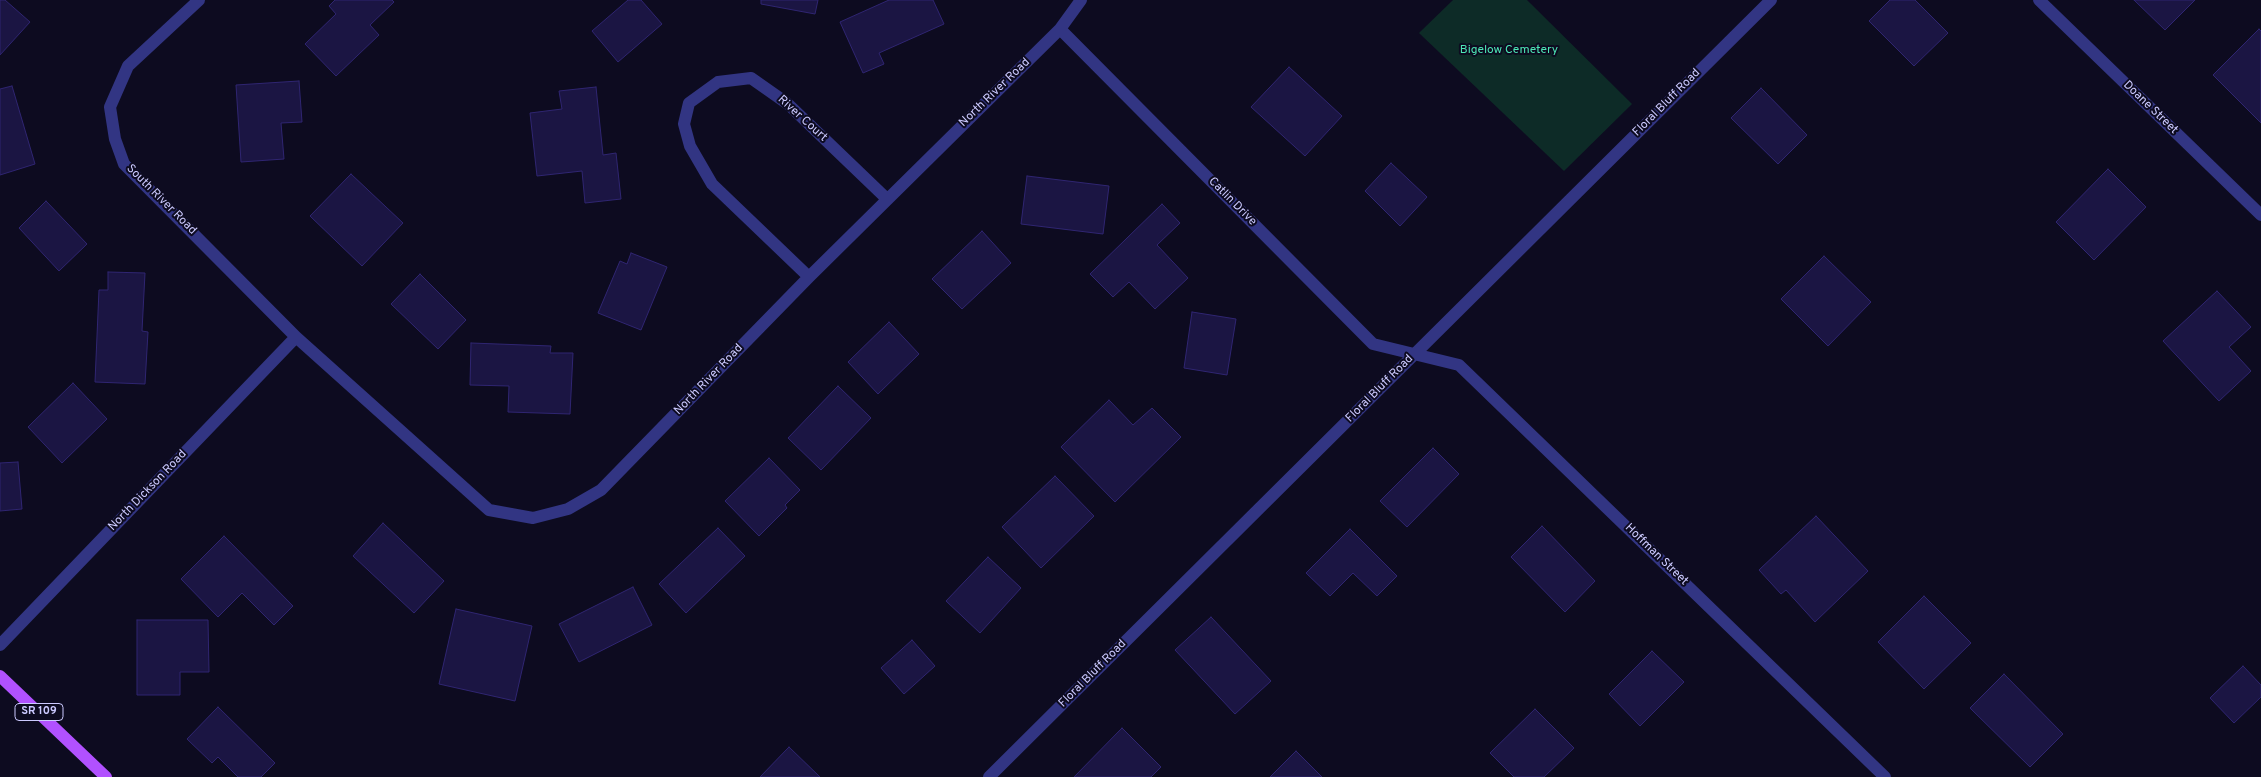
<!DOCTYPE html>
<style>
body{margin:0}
canvas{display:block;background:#0d0b20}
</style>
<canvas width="2261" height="777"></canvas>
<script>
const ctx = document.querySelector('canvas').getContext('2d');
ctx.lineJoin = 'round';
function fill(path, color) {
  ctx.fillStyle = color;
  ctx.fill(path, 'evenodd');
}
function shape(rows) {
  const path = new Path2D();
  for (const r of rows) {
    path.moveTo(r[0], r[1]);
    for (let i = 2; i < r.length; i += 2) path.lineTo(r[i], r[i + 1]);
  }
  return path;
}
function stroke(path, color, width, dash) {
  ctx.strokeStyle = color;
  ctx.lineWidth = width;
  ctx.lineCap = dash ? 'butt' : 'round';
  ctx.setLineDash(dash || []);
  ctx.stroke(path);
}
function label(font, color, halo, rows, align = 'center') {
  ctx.font = font + ' Overpass,sans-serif';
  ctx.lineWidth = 4;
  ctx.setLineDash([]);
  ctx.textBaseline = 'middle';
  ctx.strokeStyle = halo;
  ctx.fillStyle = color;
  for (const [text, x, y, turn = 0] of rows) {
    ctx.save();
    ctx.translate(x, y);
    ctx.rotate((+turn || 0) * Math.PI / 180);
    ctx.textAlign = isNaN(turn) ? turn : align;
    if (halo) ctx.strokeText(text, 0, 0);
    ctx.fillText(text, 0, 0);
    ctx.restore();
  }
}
const green = shape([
 [1453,0,1527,0,1632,104,1564,171,1419,33]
]);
const building = shape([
 [0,0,5,0,30,22,0,55,0,0],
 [335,0,392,0,394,2,370,25,379,35,336,76,305,44,336,14,329,6,335,0],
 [628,0,641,0,662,24,618,62,592,31,628,0],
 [761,0,818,0,815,14,761,4,761,0],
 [889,0,933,0,944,24,879,53,884,64,863,73,840,22,889,0],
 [1890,0,1915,0,1948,33,1914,66,1869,21,1890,0],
 [2134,0,2195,0,2165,30,2134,0],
 [2259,29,2261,31,2261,123,2213,75,2259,29],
 [1289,67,1342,116,1305,156,1251,107,1289,67],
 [299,81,302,122,281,123,284,159,241,162,236,85,299,81],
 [12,86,35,164,0,175,0,89,12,86],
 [596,87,603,155,616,153,621,199,585,203,582,171,537,176,530,113,562,109,559,91,596,87],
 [1761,88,1807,135,1778,164,1731,118,1761,88],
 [1391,163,1427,197,1400,226,1365,191,1391,163],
 [2108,169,2146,207,2094,260,2056,222,2108,169],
 [351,174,403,223,362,266,310,216,351,174],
 [1027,176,1109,186,1103,234,1021,224,1027,176],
 [46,201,87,244,59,271,19,228,46,201],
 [1162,204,1180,223,1157,245,1188,278,1155,309,1129,282,1113,297,1090,274,1162,204],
 [982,231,1011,263,962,309,932,279,982,231],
 [631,253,667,267,641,330,598,313,620,261,627,264,631,253],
 [1824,256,1871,302,1828,346,1781,299,1824,256],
 [108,272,145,273,142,331,148,332,145,384,95,382,99,290,108,290,108,272],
 [420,274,466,320,438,349,391,304,420,274],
 [2217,291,2251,327,2229,347,2251,371,2219,401,2163,341,2217,291],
 [1192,312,1236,319,1227,375,1184,368,1192,312],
 [889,322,919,354,878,394,848,362,889,322],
 [471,343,551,346,550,353,573,353,570,414,508,412,509,386,470,385,471,343],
 [73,383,107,419,62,463,28,427,73,383],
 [838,386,871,418,821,470,788,438,838,386],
 [1109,400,1133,425,1152,408,1181,437,1115,502,1061,447,1109,400],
 [1433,448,1459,474,1407,527,1380,501,1433,448],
 [769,458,800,490,785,505,787,508,759,536,725,501,769,458],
 [18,462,22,509,0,511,0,463,18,462],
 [1055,476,1094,516,1041,568,1002,527,1055,476],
 [1816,516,1868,571,1815,622,1786,590,1781,594,1759,570,1816,516],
 [383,523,444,581,414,613,353,556,383,523],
 [1542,526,1595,581,1565,612,1511,557,1542,526],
 [718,528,745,556,686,613,659,584,718,528],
 [1350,529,1397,576,1377,596,1353,573,1330,596,1306,573,1350,529],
 [224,536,293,606,274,625,242,593,218,617,181,579,224,536],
 [988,557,1021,588,980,633,946,601,988,557],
 [633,587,652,625,579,662,559,624,633,587],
 [1924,596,1971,643,1924,689,1878,642,1924,596],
 [456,609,532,626,515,701,439,684,456,609],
 [1211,617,1271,681,1235,714,1175,650,1211,617],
 [137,620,208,620,209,672,180,672,180,695,137,695,137,620],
 [912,640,935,666,904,694,881,668,912,640],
 [1652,651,1684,682,1640,726,1609,694,1652,651],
 [2243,666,2261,685,2261,697,2234,723,2210,698,2243,666],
 [2004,674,2063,734,2030,767,1970,708,2004,674],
 [218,707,275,763,261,777,238,777,218,757,212,763,187,739,218,707],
 [1535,709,1574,748,1544,777,1514,777,1490,753,1535,709],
 [1122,728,1161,767,1151,777,1074,777,1122,728],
 [789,747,820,777,760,777,789,747],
 [1296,751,1322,777,1270,777,1296,751]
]);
const street = shape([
 [199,0,128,66,110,107,115,139,124,164,296,337,489,510,533,518,568,509,601,490,809,277,1060,29,1081,0],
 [2039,0,2261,215],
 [1060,29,1373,344,1459,365,1885,777],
 [809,277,712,184,690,146,684,124,689,103,718,82,751,78,788,104,887,199],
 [0,645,296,337],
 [989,777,1771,0]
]);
const primary = shape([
 [0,676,106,777]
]);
const shields = [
 [39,712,48]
];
const shieldNames = [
 ["SR 109",39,712]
];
const parkNames = [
 ["Bigelow Cemetery",1509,51]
];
const streetNames = [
 ["North River Road",995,93,-44],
 ["Floral Bluff Road",1667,103,-45],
 ["Doane Street",2150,108,44],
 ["River Court",802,119,42],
 ["South River Road",161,200,45],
 ["Catlin Drive",1232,202,45],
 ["North River Road",709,380,-46],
 ["Floral Bluff Road",1380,389,-45],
 ["North Dickson Road",148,491,-46],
 ["Hoffman Street",1656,555,44],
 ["Floral Bluff Road",1093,674,-45]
];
fill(green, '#0d2b27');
fill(building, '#1b1543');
stroke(building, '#2f2571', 1);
stroke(street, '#323583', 12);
stroke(primary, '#b151ff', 12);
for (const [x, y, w] of shields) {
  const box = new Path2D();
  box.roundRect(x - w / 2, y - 8.5, w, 17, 4);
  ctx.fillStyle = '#0d0b20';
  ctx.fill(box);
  stroke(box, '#cccaff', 1);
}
label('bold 11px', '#cccaff', null, shieldNames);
label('12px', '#4de8b6', '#0d0b20', parkNames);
label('12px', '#cccaff', '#0d0b20', streetNames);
</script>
